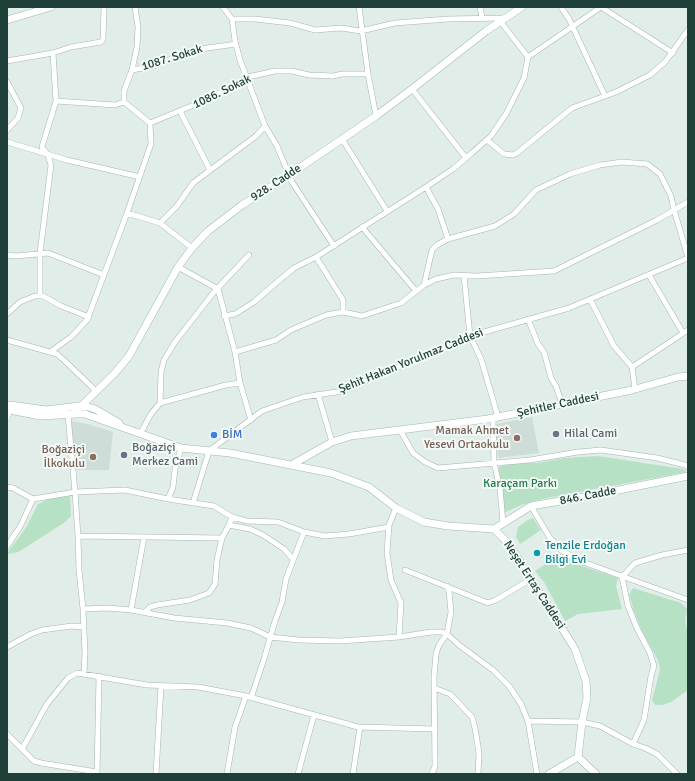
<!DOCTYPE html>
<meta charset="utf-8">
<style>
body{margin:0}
#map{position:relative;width:695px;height:781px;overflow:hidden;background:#e1ede8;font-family:Signika,sans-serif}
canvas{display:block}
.frame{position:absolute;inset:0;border:8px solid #1f4039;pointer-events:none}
</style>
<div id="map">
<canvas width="695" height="781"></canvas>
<div class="frame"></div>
</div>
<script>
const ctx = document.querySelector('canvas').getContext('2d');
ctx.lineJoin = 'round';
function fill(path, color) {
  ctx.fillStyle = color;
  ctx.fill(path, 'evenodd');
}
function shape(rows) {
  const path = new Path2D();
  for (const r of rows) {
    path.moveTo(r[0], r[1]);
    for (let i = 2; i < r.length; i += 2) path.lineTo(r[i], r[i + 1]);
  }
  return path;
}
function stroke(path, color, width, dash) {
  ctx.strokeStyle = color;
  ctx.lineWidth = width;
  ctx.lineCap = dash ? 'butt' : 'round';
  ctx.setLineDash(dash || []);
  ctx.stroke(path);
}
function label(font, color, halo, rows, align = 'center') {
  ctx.font = font + ' Signika,sans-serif';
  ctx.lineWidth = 4;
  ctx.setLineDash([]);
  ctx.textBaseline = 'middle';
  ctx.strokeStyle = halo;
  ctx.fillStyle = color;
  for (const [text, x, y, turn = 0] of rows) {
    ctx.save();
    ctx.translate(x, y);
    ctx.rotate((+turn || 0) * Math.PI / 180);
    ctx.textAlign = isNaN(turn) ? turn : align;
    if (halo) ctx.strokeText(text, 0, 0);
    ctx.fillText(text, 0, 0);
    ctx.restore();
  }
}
const built = shape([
 [532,417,539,453,498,458,496,424],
 [70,421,88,424,113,432,109,470,76,470]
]);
const green = shape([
 [598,456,683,469,686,472,542,499,521,505,504,513,499,478,499,467,513,463,537,463,565,458],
 [70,496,71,516,65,522,28,546,18,552,8,554,9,550,17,540,27,526,38,504,53,497],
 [533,518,541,530,520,544,516,537,518,527,528,520],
 [561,554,582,566,618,578,616,586,622,609,578,614,565,621,544,582,535,571],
 [633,588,681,603,687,609,685,621,688,635,688,690,671,702,662,705,655,705,652,700,660,670,658,660,642,631,634,611,629,595]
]);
const street = shape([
 [223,7,232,19,235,41,240,60,265,126,277,146,292,182,334,246],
 [359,7,368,74,376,116],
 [480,7,482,18],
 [561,7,569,19,605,96],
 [601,7,673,53],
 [232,19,255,19,290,23,315,30,341,28,361,31,395,23,448,19,505,18],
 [500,21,528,57],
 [7,61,53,53,71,47,101,42,103,39,104,7],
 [132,70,154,66,193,50,236,44],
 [7,82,21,108,18,118,7,130],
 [412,89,466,158],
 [56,101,115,105,124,102],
 [180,111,210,170],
 [150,123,211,98,248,77,275,71,292,71,309,75,333,76,342,74,368,74],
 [342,139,387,211],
 [487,140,504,154,513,155,517,153,572,108,616,92,650,75,665,62,688,30],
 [7,142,67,160,140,177],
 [426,187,438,209,448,239],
 [127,213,160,223,192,248],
 [160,223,177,206,193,183,256,136,265,126],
 [362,227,416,291],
 [7,255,16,256,48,253,104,275],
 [316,257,343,300,343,312],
 [178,267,218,289,235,352,240,383,251,420],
 [649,275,683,333],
 [464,276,470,336,481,359,498,417],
 [424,285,432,250,437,245,448,239,495,226,514,214,536,190,570,174,600,165,622,162,647,164,660,174,671,196,674,210,688,257],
 [40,296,40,253,51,165,48,155,42,147,56,101,53,53],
 [590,299,614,346,632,367],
 [7,314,20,302,35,296,43,296,61,306,89,317],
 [224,316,235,314,254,302,270,288,294,268,316,257,426,187,453,169,472,153,491,136,506,114,524,78,528,57,601,7],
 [528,319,538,344,544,352,551,378,556,386,562,404],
 [7,340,57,354,66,362,96,391],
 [50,352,71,337,87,320,127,213,151,144,150,123,124,102,124,91,132,70,137,47,138,27,135,7],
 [235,352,276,340,291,330,326,315,343,312,362,316,401,303,424,285,436,279,454,275,477,276,554,271,657,220,688,202],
 [635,389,632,367,688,330],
 [318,394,332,442],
 [160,403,161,372,164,360,175,342,214,292,249,255],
 [68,415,75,492,78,536,79,570,83,609,85,653,84,673],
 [7,418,10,410],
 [493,418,494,463,500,488,503,523],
 [400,430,413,453,425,462,438,468,530,460,578,452,601,450,657,458,685,465,688,467],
 [140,434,151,414,160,403,226,385,240,383],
 [7,487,13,488,33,499],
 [33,499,75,492,125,490,168,499,214,506,232,517,247,521,278,522,304,532,325,536,349,534,389,527],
 [168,499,173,487,175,469,181,448],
 [193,503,209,451,262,411,303,397,343,391,470,336,569,308,688,258],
 [531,506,550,538,561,550,580,561,688,600],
 [396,508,389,525,387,553,391,580,401,603,399,637],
 [229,525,250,529,263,535,284,549,293,559],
 [78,536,222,538],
 [7,546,20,527,33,499],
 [405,570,488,603,496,600,531,579],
 [622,577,628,606,637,628,650,653,654,666,651,676,644,720,633,744],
 [622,577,635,563,662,555,688,550],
 [83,609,108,608,131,610,174,618,227,623,251,628,270,637,299,640,340,641,399,637,431,632,442,632,447,634,459,645,493,670,509,686,521,704,528,721,537,774],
 [131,610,144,537],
 [145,612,150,607,157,605,190,600,209,593,215,584,217,560,222,538,229,525,232,517],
 [7,647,31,634,42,630,72,626,84,627],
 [434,688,450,694,472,717,475,728,479,753,478,774],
 [251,698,264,659,275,621,282,602,286,579,304,532],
 [528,721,582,722,600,726,633,744,645,748,657,754,677,774],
 [7,734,34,761,41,763,97,772],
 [22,749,47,704,68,678,77,673,147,685,198,687,246,696,358,727,435,729],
 [97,774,99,676],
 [156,774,161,686],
 [227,774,235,727,246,696],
 [298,774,314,715],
 [353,774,360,727],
 [432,774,435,766,434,677,436,654,439,645,447,634,451,612,449,591,447,586]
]);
const secondary = shape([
 [7,20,51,7],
 [10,405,46,410,79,406,88,407,95,409,119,423],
 [7,407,10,410,40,416,77,414,85,414,181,448,230,453,331,473,369,487,396,508,424,522,448,526,494,529,509,544,575,649,586,681,587,698,582,722,578,757,596,774],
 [73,414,115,373,129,356,178,267,192,248,208,231,242,205,289,175,376,116,412,89,486,31,522,7],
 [291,465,332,442,351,436,488,419,632,390,678,377,688,376],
 [494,529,531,506,584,497,688,476],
 [549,774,578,757]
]);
const markers = [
 [556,434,4,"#6b7280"],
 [214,435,4,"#3f7fe0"],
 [517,438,4,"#8d6e63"],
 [124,455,4,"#6b7280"],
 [93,457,4,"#8d6e63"],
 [537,553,4,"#0f9aa8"]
];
const streetNames = [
 ["1087. Sokak",172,58,-17],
 ["1086. Sokak",222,92,-26],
 ["928. Cadde",276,183,-33],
 ["Şehit Hakan Yorulmaz Caddesi",411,361,-22],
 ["Şehitler Caddesi",558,405,-12],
 ["846. Cadde",588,496,-11],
 ["Neşet Ertaş Caddesi",534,585,57]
];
const educationNames = [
 ["Mamak Ahmet",509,431],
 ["Yesevi Ortaokulu",509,445],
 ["Boğaziçi",85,450],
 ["İlkokulu",85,464]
];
const worshipNames = [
 ["Hilal Cami",564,434],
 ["Boğaziçi",132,448],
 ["Merkez Cami",132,462]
];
const shopNames = [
 ["BİM",222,435]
];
const parkNames = [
 ["Karaçam Parkı",520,484]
];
const cultureNames = [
 ["Tenzile Erdoğan",545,546],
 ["Bilgi Evi",545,560]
];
fill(built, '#cfddd8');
fill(green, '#b7e1c5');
stroke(street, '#a3b6b0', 6);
stroke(secondary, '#9ebab2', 8);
stroke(street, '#fff', 5);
stroke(secondary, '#fff', 7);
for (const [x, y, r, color] of markers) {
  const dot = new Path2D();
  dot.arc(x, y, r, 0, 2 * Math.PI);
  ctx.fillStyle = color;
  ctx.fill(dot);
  stroke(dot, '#f2f9f6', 1.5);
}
label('12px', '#1f4039', '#f2f9f6', streetNames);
label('12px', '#785e54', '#f2f9f6', educationNames, 'right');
label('12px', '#5b616d', '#f2f9f6', worshipNames, 'left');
label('12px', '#366cbe', '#f2f9f6', shopNames, 'left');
label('12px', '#247b4c', '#f2f9f6', parkNames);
label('12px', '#0d838f', '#f2f9f6', cultureNames, 'left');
</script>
